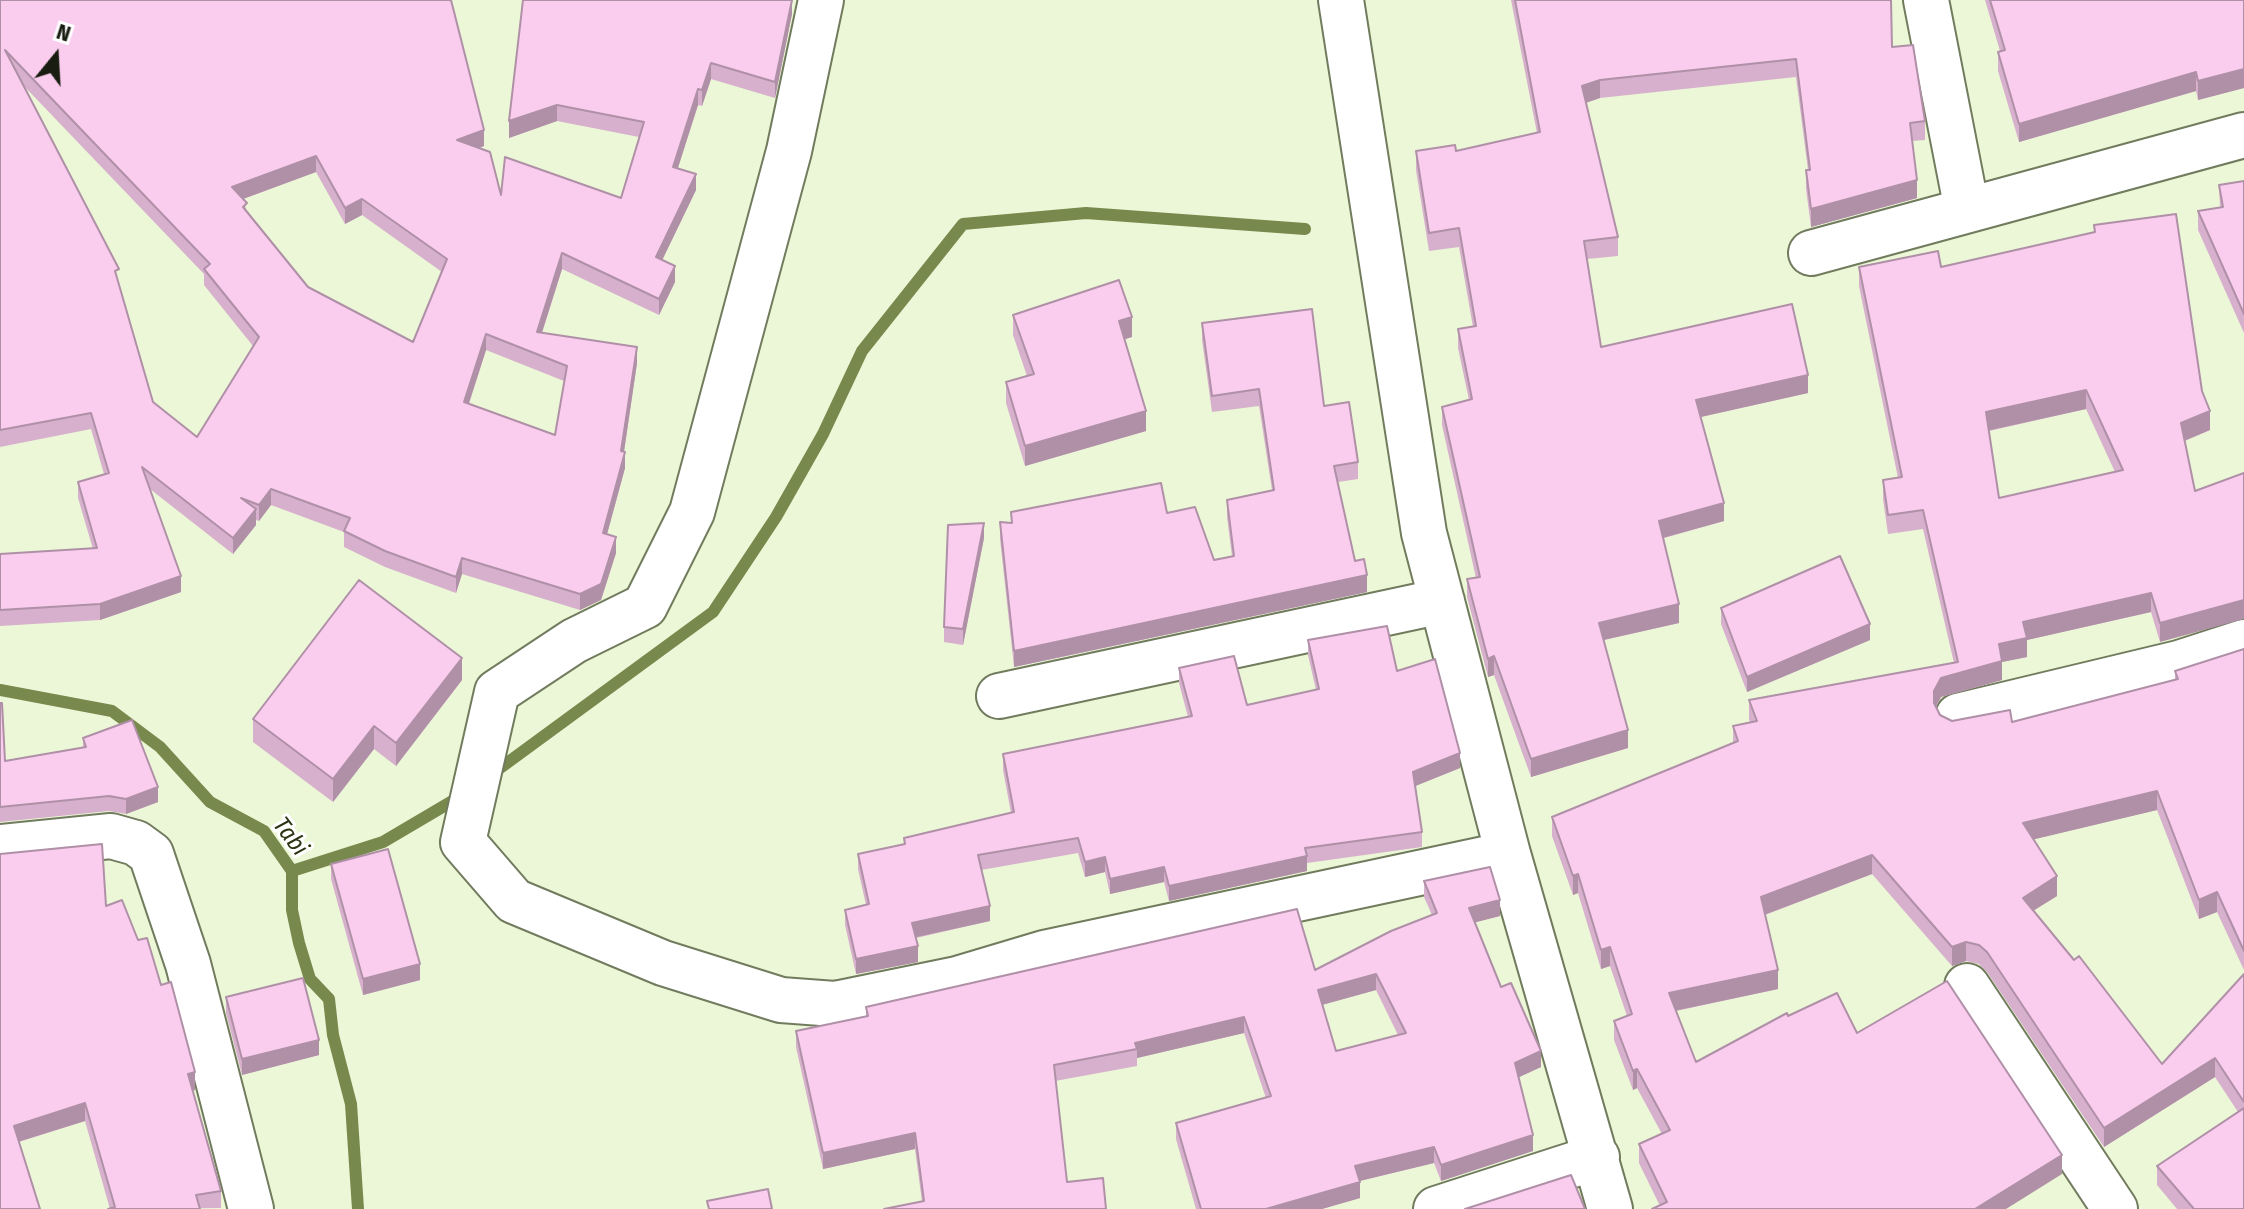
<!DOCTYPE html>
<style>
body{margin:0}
#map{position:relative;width:2244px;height:1209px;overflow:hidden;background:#ebf7d6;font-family:"Fira Sans Condensed",sans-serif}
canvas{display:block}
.north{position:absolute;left:16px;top:16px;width:80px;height:80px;-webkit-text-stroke:6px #fff;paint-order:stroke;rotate:18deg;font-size:22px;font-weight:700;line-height:32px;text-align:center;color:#191d11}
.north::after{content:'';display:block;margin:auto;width:28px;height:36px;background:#191d11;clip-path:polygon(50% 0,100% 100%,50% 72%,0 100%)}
</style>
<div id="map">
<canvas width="2244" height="1209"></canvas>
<div class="north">N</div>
</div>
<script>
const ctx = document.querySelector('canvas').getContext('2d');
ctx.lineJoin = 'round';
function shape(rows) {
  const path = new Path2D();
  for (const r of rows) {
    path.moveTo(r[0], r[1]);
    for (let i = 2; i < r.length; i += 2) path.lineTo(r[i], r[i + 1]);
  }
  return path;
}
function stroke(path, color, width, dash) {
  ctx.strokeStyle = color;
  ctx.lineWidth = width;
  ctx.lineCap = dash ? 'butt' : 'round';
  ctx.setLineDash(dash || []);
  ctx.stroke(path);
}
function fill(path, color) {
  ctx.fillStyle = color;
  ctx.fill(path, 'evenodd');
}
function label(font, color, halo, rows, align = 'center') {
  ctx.font = font + ' "Fira Sans Condensed",sans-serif';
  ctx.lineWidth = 6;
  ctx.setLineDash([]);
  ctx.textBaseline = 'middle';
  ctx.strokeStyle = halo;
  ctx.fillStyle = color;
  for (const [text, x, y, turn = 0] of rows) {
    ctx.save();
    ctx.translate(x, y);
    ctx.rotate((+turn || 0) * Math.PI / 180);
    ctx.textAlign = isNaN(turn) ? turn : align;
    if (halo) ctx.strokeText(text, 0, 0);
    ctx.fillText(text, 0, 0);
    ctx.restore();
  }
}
const stream = shape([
 [0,690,112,711,160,747,210,802,264,831,292,871,292,910,299,943,310,979,329,999,333,1035,351,1104,358,1209],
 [492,774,713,612,776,517,823,434,862,351,963,224,1086,213,1305,229],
 [292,871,383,842,461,796]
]);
const minor = shape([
 [821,0,789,151,692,512,645,606,574,641,497,692,463,842,514,901,663,963,781,1000,835,1004,957,979,1044,953,1508,854],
 [1341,0,1424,533,1508,854,1610,1209],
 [1926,0,1967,210],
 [1811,253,2244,135],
 [999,696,1442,601],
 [1958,716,2179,663,2244,642],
 [0,847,111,836,136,843,151,854,188,964,251,1209],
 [1967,986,2115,1209],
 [1436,1209,1597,1157]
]);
const wall = shape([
 [0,0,484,146,480,148,501,195,621,198,639,137,557,121,509,138,509,121,792,14,775,98,711,79,702,106,698,105,678,168,696,190,662,260,675,282,659,315,562,269,542,333,637,363,624,452,625,468,607,534,616,553,601,600,580,610,462,574,456,593,385,567,344,547,344,532,271,505,259,521,256,520,256,525,233,554,150,489,181,592,100,620,0,626,0,554,93,549,78,498,78,482,104,474,91,429,0,447],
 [23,85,204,274,204,285,253,346,197,437,153,402,119,284],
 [316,172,345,224,362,215,442,272,413,342,308,287,247,212,243,199],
 [486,350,564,381,555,435,469,404],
 [1511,0,1891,0,1892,47,1925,121,1925,140,1912,141,1917,198,1811,227,1806,189,1806,170,1808,170,1796,77,1600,98,1586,103,1618,237,1618,256,1587,259,1601,347,1808,393,1701,417,1724,521,1664,538,1679,623,1604,640,1628,748,1531,777,1494,675,1488,677,1467,597,1467,579,1476,578,1442,425,1442,407,1469,400,1458,348,1458,329,1473,327,1459,247,1429,251,1416,170,1416,151,1456,151,1537,133],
 [1985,0,2244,0,2244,88,2198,100,2196,91,2019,142,1998,71,1998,52,2000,51],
 [2244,181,2244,333,2198,230,2198,211,2220,208,2219,185],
 [2094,225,2202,391,2210,430,2185,441,2160,642,2151,612,2027,640,2027,657,2002,662,2002,680,1941,697,1936,707,1940,715,1952,721,2012,722,2175,680,2175,671,2244,649,2244,970,2217,912,2199,919,2157,810,2034,839,2057,896,2033,911,2162,1064,2244,974,2244,1209,2177,1209,2157,1185,2157,1166,2238,1112,2215,1077,2104,1147,1987,972,1979,964,1966,961,1952,966,1872,874,1765,915,1778,989,1676,1011,1696,1062,1788,1016,1857,1033,2062,1174,1660,1206,1639,1163,1639,1144,1662,1134,1637,1088,1633,1090,1614,1040,1614,1021,1627,1016,1610,966,1601,969,1578,893,1573,895,1552,836,1552,817,1733,744,1733,726,1750,722,1749,719,1749,700,1954,663,1923,529,1888,534,1883,499,1883,480,1898,478,1859,286,1859,267,1941,267,2094,233],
 [2086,409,2115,472,1999,498,1989,431],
 [1013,315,1132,337,1125,339,1146,431,1025,466,1006,403,1006,382,1027,376,1013,335],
 [1202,323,1324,406,1358,462,1358,479,1338,482,1355,561,1367,592,1014,667,1000,539,1000,522,1011,523,1167,513,1214,560,1232,556,1227,517,1227,500,1272,490,1259,406,1212,412,1202,340],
 [984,538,963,645,944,642,944,627],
 [1721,608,1870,640,1747,692,1721,624],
 [1308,640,1397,671,1460,768,1415,786,1422,832,1422,847,1307,863,1307,871,1169,901,1164,882,1110,894,1105,872,1085,877,1078,853,981,870,990,921,916,938,918,962,856,974,845,925,845,910,866,905,858,869,858,854,904,844,904,838,1011,813,1003,770,1003,754,1188,717,1179,683,1179,668,1247,705,1316,690,1308,655],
 [462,680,396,766,374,749,333,802,253,742,253,719],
 [0,703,5,761,83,748,83,738,158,802,126,814,109,811,0,822],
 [0,854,106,906,138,940,161,985,195,1090,193,1091,221,1191,221,1208,108,1209,110,1209,85,1121,19,1142,0,1209],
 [331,864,420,980,363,995,331,879],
 [1424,881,1500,916,1475,922,1501,987,1541,1067,1519,1077,1533,1151,1441,1181,1434,1163,1360,1181,1360,1198,1322,1209,1196,1209,1176,1139,1176,1123,1266,1098,1244,1033,1137,1058,1137,1066,1055,1081,1067,1182,922,1202,915,1149,823,1169,796,1047,796,1031,866,1016,866,1007,1315,970,1432,915,1424,897],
 [1376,990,1398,1035,1336,1051,1322,1005],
 [226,997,319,1055,242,1075,226,1013]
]);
const shadedWall = shape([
 [792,0,792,14,775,98,775,82],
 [711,63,711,79,702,106,702,90],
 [2244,69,2244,88,2198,100,2198,81],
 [2196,72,2196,91,2019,142,2019,124],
 [1600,80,1600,98,1582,104,1582,86],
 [698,89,698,105,673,183,673,167],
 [557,105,557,121,509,138,509,121],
 [484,130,484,146,457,156,457,140],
 [316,156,316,172,232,203,232,187],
 [696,174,696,190,656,273,656,257],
 [1917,180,1917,198,1811,227,1811,209],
 [362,199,362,215,345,224,345,208],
 [562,253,562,269,537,348,537,332],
 [675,266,675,282,659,315,659,299],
 [1132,317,1132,337,1119,341,1119,321],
 [486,334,486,350,464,418,464,402],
 [637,347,637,363,622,465,625,452,625,468,603,549,603,533,621,451],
 [1808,375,1808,393,1696,418,1696,400],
 [2086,390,2086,409,1986,431,1986,412],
 [1146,411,1146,431,1025,466,1025,446],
 [2210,411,2210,430,2181,442,2181,423],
 [271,489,271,505,259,521,259,505],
 [1724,503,1724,521,1659,539,1659,521],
 [256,509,256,525,233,554,233,538],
 [984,523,984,538,963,645,963,629],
 [616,537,616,553,601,600,580,610,580,594],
 [462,558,462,574,456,593,456,577],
 [1367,575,1367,592,1014,667,1014,651],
 [181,576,181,592,100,620,100,604],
 [2151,593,2151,612,2027,640,2027,657,2002,662,2002,680,1941,697,1934,710,1934,691,1941,678,1999,644,2023,622],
 [2244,600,2244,619,2160,642,2160,623],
 [1679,604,1679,623,1599,641,1599,623],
 [1870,624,1870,640,1747,692,1747,677],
 [1494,656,1494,675,1488,677,1488,659],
 [462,658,462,680,396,766,396,743],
 [374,726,374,749,333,802,333,779],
 [1628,730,1628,748,1531,777,1531,759],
 [1460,753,1460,768,1413,787,1413,772],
 [158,787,158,802,126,814,126,799],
 [2157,791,2157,810,2023,842,2023,823],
 [1872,855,1872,874,1761,916,1761,897],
 [1307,856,1307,871,1169,901,1169,886],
 [1105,857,1105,872,1085,877,1085,862],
 [1164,867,1164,882,1110,894,1110,879],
 [1578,874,1578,893,1573,895,1573,876],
 [2057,876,2057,896,2023,917,2023,898],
 [2217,892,2217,912,2199,919,2199,900],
 [1500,900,1500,916,1469,924,1469,908],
 [990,906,990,921,912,938,912,923],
 [1966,942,1966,961,1952,966,1952,947],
 [918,946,918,962,856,974,856,959],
 [1610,947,1610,966,1601,969,1601,950],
 [420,964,420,980,363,995,363,979],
 [1778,970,1778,989,1669,1012,1669,993],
 [1376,974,1376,990,1318,1006,1318,990],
 [1244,1017,1244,1033,1137,1058,1137,1049,1135,1043],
 [319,1040,319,1055,242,1075,242,1059],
 [1541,1051,1541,1067,1515,1079,1515,1063],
 [2215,1058,2215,1077,2104,1147,2104,1128],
 [1637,1069,1637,1088,1633,1090,1633,1071],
 [195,1072,195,1090,188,1092,188,1074],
 [85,1103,85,1121,14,1143,14,1126],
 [915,1133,915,1149,823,1169,823,1153],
 [1533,1135,1533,1151,1441,1181,1441,1165],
 [1434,1147,1434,1163,1355,1182,1355,1166],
 [2062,1155,2062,1174,2006,1209,1975,1209],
 [1360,1182,1360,1198,1322,1209,1266,1209]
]);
const building = shape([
 [0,0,451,0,484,130,457,140,490,152,501,195,505,157,621,198,644,122,557,105,509,121,523,0,792,0,775,82,711,63,702,90,698,89,673,167,696,174,656,257,675,266,659,299,562,253,537,332,637,347,621,451,625,452,603,533,616,537,601,584,580,594,462,558,456,577,385,551,344,531,350,518,271,489,259,505,241,498,256,509,233,538,142,467,181,576,100,604,0,610,0,554,97,548,78,482,109,473,91,413,0,430,0,0],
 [5,50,210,264,204,269,259,337,197,437,153,402,115,271,119,269,5,50],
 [316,156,345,208,362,199,447,259,413,342,308,287,243,207,247,203,232,187,316,156],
 [486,334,567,366,555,435,464,402,486,334],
 [1515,0,1891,0,1892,47,1913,45,1925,121,1910,123,1917,180,1811,209,1806,170,1810,170,1796,59,1600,80,1582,86,1618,237,1584,241,1601,347,1792,304,1808,375,1696,400,1724,503,1659,521,1679,604,1599,623,1628,730,1531,759,1494,656,1488,659,1467,579,1480,577,1442,407,1472,399,1458,329,1476,326,1459,228,1429,233,1416,151,1455,145,1456,151,1540,132,1515,0],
 [1990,0,2244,0,2244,69,2198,81,2196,72,2019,124,1998,52,2005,50,1990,0],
 [2244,181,2244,314,2198,211,2223,207,2219,185,2244,181],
 [2176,214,2202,391,2210,411,2181,423,2195,491,2244,473,2244,600,2160,623,2151,593,2023,622,2027,638,1999,644,2002,661,1941,678,1934,691,1934,703,1940,715,1952,721,2010,710,2012,722,2178,679,2175,671,2244,649,2244,951,2217,892,2199,900,2157,791,2023,823,2057,876,2023,898,2074,960,2079,956,2162,1064,2244,974,2244,1102,2215,1058,2104,1128,1987,952,1979,945,1966,942,1952,947,1872,855,1761,897,1778,970,1669,993,1696,1062,1787,1013,1788,1016,1837,993,1857,1033,1947,981,2062,1155,1975,1209,1652,1209,1667,1202,1639,1144,1670,1130,1637,1069,1633,1071,1614,1021,1632,1014,1610,947,1601,950,1578,874,1573,876,1552,817,1738,741,1733,726,1757,721,1749,700,1958,662,1923,510,1888,515,1883,480,1902,477,1859,267,1938,251,1941,267,2095,232,2094,225,2176,214],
 [2086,390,2123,470,1999,498,1986,412,2086,390],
 [1119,280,1132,317,1119,321,1146,411,1025,446,1006,382,1034,374,1013,315,1119,280],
 [1312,309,1324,406,1349,402,1358,462,1334,466,1355,561,1364,559,1367,575,1014,651,1000,522,1012,523,1011,512,1161,483,1167,513,1195,507,1214,560,1234,556,1227,500,1274,490,1259,389,1212,396,1202,323,1312,309],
 [984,523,963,629,944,627,948,525,984,523],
 [1840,556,1870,624,1747,677,1721,608,1840,556],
 [359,580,462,658,396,743,374,726,333,779,253,719,359,580],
 [1387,626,1397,671,1435,659,1460,753,1413,772,1422,832,1305,848,1307,856,1169,886,1164,867,1110,879,1105,857,1085,862,1078,838,978,855,990,906,912,923,918,946,856,959,845,910,869,904,858,854,905,844,904,838,1014,812,1003,754,1192,716,1179,668,1234,656,1247,705,1319,689,1308,640,1387,626],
 [0,703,2,703,5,761,86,747,83,738,132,720,158,787,126,799,109,796,0,807,0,703],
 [102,844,106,906,122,900,138,940,147,938,161,985,171,982,195,1072,188,1074,221,1191,196,1195,200,1209,108,1209,115,1207,85,1103,14,1126,40,1209,0,1209,0,854,102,844],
 [388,849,420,964,363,979,331,864,388,849],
 [1490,867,1500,900,1469,908,1501,987,1511,983,1541,1051,1515,1063,1533,1135,1441,1165,1434,1147,1355,1166,1360,1182,1266,1209,1201,1209,1176,1123,1271,1096,1244,1017,1135,1043,1137,1049,1054,1065,1067,1182,1103,1178,1106,1209,884,1209,924,1201,915,1133,823,1153,796,1031,868,1016,866,1007,1297,909,1315,970,1391,931,1437,913,1424,881,1490,867],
 [1376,974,1406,1033,1336,1051,1318,990,1376,974],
 [303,978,319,1040,242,1059,226,997,303,978],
 [2244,1108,2244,1209,2194,1209,2157,1166,2244,1108],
 [1571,1175,1585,1209,1465,1209,1571,1175],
 [768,1189,772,1209,709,1209,707,1201,768,1189]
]);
const waterNames = [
 ["Tabi",290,837,53]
];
stroke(stream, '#77894d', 12);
stroke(minor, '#717b5e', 48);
stroke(minor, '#fff', 44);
fill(wall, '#d7b0cd');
fill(shadedWall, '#af90a7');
fill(building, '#facdee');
stroke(building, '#af90a7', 2);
label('italic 24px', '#2c3513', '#fff', waterNames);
</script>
